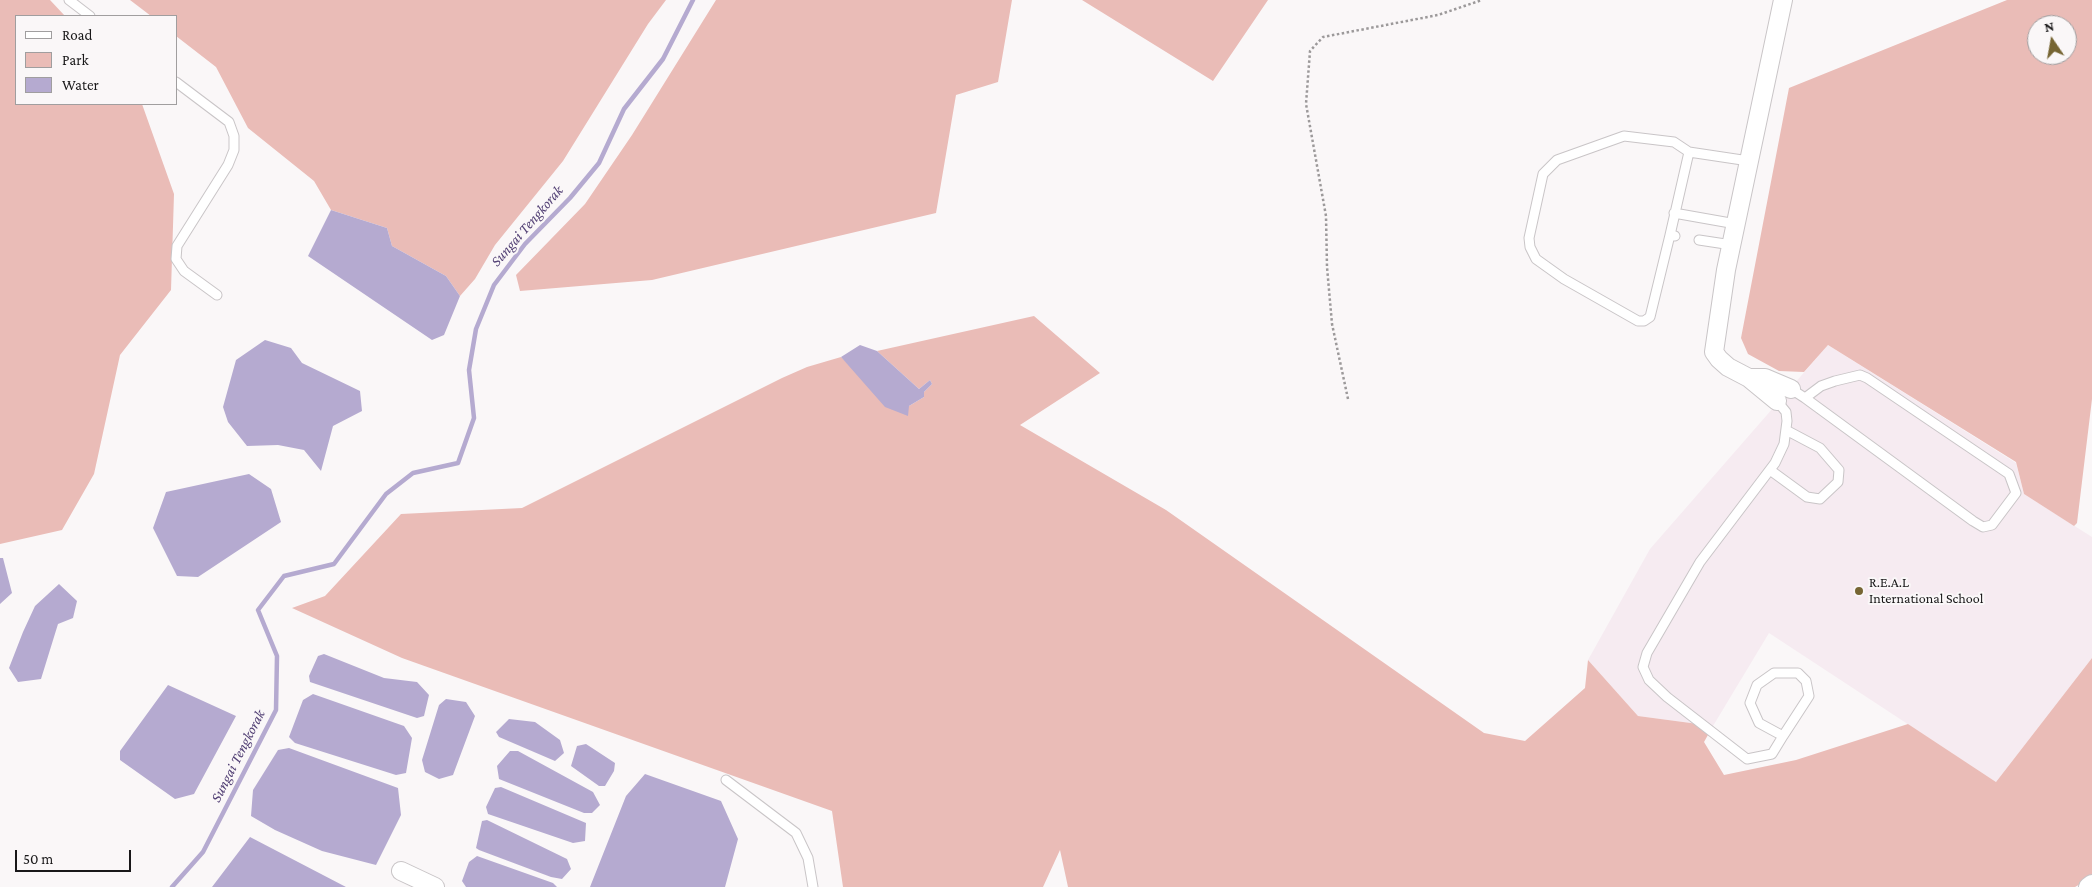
<!DOCTYPE html>
<style>
body{margin:0}
#map{position:relative;width:2092px;height:887px;overflow:hidden;background:#faf7f8;font-family:"Crimson Pro",serif}
canvas{display:block}
.legend{position:absolute;left:15px;top:15px;width:162px;height:90px;box-sizing:border-box;background:#faf7f8;border:1px solid #a09e9f;margin:0;padding:6px 9px;list-style:none;font-size:15px;color:#191819}
.legend li{display:flex;align-items:center;gap:10px;height:25px}
.legend b{width:25px;border:1px solid #a09e9f}
.north{position:absolute;left:2027px;top:15px;width:50px;height:50px;box-sizing:border-box;background:#faf7f8;border:1px solid #a09e9f;border-radius:50%;rotate:348deg;font-size:14px;font-weight:700;line-height:20px;text-align:center;color:#191819}
.north::after{content:'';display:block;margin:auto;width:18px;height:22px;background:#766533;clip-path:polygon(50% 0,100% 100%,50% 72%,0 100%)}
.scale{position:absolute;left:15px;top:850px;width:116px;height:22px;box-sizing:border-box;border:2px solid #191819;border-top:0;padding-left:6px;font-size:15px;line-height:18px;white-space:nowrap;color:#191819;-webkit-text-stroke:4px #faf7f8;paint-order:stroke}
</style>
<div id="map">
<canvas width="2092" height="887"></canvas>
<ul class="legend">
<li><b style="height:6px;background:#fff"></b>Road</li>
<li><b style="height:14px;background:#eabcb7"></b>Park</li>
<li><b style="height:14px;background:#b5aad0"></b>Water</li>
</ul>
<div class="north">N</div>
<div class="scale">50 m</div>
</div>
<script>
const ctx = document.querySelector('canvas').getContext('2d');
ctx.lineJoin = 'round';
function fill(path, color) {
  ctx.fillStyle = color;
  ctx.fill(path, 'evenodd');
}
function shape(rows) {
  const path = new Path2D();
  for (const r of rows) {
    path.moveTo(r[0], r[1]);
    for (let i = 2; i < r.length; i += 2) path.lineTo(r[i], r[i + 1]);
  }
  return path;
}
function stroke(path, color, width, dash) {
  ctx.strokeStyle = color;
  ctx.lineWidth = width;
  ctx.lineCap = dash ? 'butt' : 'round';
  ctx.setLineDash(dash || []);
  ctx.stroke(path);
}
function label(font, color, halo, rows, align = 'center') {
  ctx.font = font + ' "Crimson Pro",serif';
  ctx.lineWidth = 4;
  ctx.setLineDash([]);
  ctx.textBaseline = 'middle';
  ctx.strokeStyle = halo;
  ctx.fillStyle = color;
  for (const [text, x, y, turn = 0] of rows) {
    ctx.save();
    ctx.translate(x, y);
    ctx.rotate((+turn || 0) * Math.PI / 180);
    ctx.textAlign = isNaN(turn) ? turn : align;
    if (halo) ctx.strokeText(text, 0, 0);
    ctx.fillText(text, 0, 0);
    ctx.restore();
  }
}
const built = shape([
 [1828,345,2016,463,2024,494,2092,537,2092,658,1996,782,1769,633,1713,726,1638,716,1588,660,1650,549]
]);
const green = shape([
 [0,0,50,0,65,16,16,16,16,104,142,104,174,194,171,290,120,355,94,474,62,530,0,544],
 [130,0,666,0,648,24,563,161,495,245,475,279,460,296,446,276,392,246,387,228,331,210,314,181,248,128,216,67,176,36,176,16,151,16],
 [716,0,1012,0,998,82,956,95,936,213,652,280,520,291,516,275,585,204,632,135],
 [1082,0,1268,0,1213,81],
 [2007,0,2092,0,2092,399,2077,523,2074,526,2024,494,2016,462,1828,345,1804,372,1779,371,1748,354,1741,338,1789,88],
 [2037,25,2067,25,2067,55,2037,55],
 [1034,316,1100,373,1020,425,1166,510,1484,733,1525,741,1585,688,1588,660,1638,716,1713,726,1704,742,1724,775,1796,760,1908,724,1996,782,2092,658,2092,877,2075,887,1068,887,1060,850,1043,887,843,887,832,811,402,658,292,608,325,596,401,514,522,508,782,378,807,367,841,357,852,367,909,406,924,397,924,392,932,384,930,380,919,389,877,351]
]);
const water = shape([
 [331,210,387,228,392,246,446,276,460,296,444,335,432,340,308,256],
 [265,340,291,348,302,363,360,391,362,411,333,426,321,471,304,450,278,445,247,446,228,422,223,407,236,360],
 [860,345,877,351,919,389,930,380,932,384,924,392,924,397,909,406,908,416,885,407,841,357],
 [249,474,271,489,281,522,198,577,177,576,153,528,166,492],
 [0,558,3,558,12,593,0,604],
 [59,584,77,601,73,618,58,624,41,679,18,682,9,668,23,632,35,606],
 [324,654,384,678,417,682,429,695,424,716,417,718,310,682,309,676,318,656],
 [168,685,236,716,194,794,175,799,120,760,120,751],
 [313,694,404,726,412,738,406,773,396,775,295,743,289,737,303,700],
 [446,699,466,702,475,716,453,775,439,779,425,772,422,760,439,705],
 [509,719,535,722,560,740,564,753,555,761,499,737,496,732],
 [586,744,615,763,614,771,605,786,599,786,571,766,577,746],
 [289,748,398,788,401,815,376,865,322,851,275,830,251,816,253,790,278,750],
 [510,751,518,751,593,792,600,805,592,813,584,813,499,779,497,766],
 [645,774,721,801,738,839,725,887,590,887,626,796],
 [501,787,586,823,585,841,573,843,488,814,486,807,495,788],
 [487,820,567,859,571,869,562,879,551,877,479,850,476,848,482,821],
 [250,837,346,887,212,887],
 [477,856,553,883,557,887,466,887,462,881,469,862]
]);
const stream = shape([
 [172,887,203,852,276,710,277,656,258,610,284,576,334,564,386,494,413,473,458,463,474,418,469,370,476,329,494,285,525,244,570,198,599,163,624,109,663,59,693,0]
]);
const path = shape([
 [1348,399,1332,324,1327,267,1326,216,1306,104,1310,51,1323,37,1438,15,1482,0]
]);
const service = shape([
 [69,0,90,16],
 [176,82,229,122,234,136,234,150,228,165,177,246,176,259,184,271,217,295],
 [1689,152,1749,161],
 [1674,213,1736,224],
 [1670,235,1650,317,1644,321,1638,321,1564,279,1536,259,1530,247,1529,238,1543,174,1557,160,1624,136,1674,142,1689,152,1670,235,1675,236],
 [1699,240,1732,245],
 [1791,389,1805,398,1821,386,1835,381,1860,375,1867,378,2009,474,2016,493,1992,525,1983,527,1973,521,1805,398],
 [1777,401,1786,412,1787,421,1784,444,1775,463,1700,562,1647,653,1643,667,1649,680,1667,697,1747,759,1772,754,1783,736,1809,696,1806,681,1798,673,1774,673,1757,685,1750,703,1759,723,1783,736],
 [1770,470,1807,497,1820,499,1838,482,1839,470,1820,448,1786,430],
 [726,780,796,833,808,858,813,887]
]);
const minor = shape([
 [1750,378,1765,378,1791,389],
 [1777,401,1749,378,1728,367,1719,359,1714,352,1726,270,1783,0],
 [401,871,435,887],
 [2088,887,2092,884]
]);
const markers = [
 [1859,591,5,"#766533"]
];
const poiNames = [
 ["R.E.A.L",1869,583],
 ["International School",1869,599]
];
const waterNames = [
 ["Sungai Tengkorak",527,226,-49],
 ["Sungai Tengkorak",238,756,-63]
];
fill(built, '#f6ebf1');
fill(green, '#eabcb7');
fill(water, '#b5aad0');
stroke(stream, '#b5aad0', 4.5);
stroke(service, '#c9c5c7', 11);
stroke(minor, '#c9c5c7', 20);
stroke(path, '#9c999a', 2.5, [2.5, 2.5]);
stroke(service, '#fff', 9);
stroke(minor, '#fff', 18);
for (const [x, y, r, color] of markers) {
  const dot = new Path2D();
  dot.arc(x, y, r, 0, 2 * Math.PI);
  ctx.fillStyle = color;
  ctx.fill(dot);
  stroke(dot, '#faf7f8', 2);
}
label('14px', '#191819', '#faf7f8', poiNames, 'left');
label('italic 15px', '#534175', '#faf7f8', waterNames);
</script>
